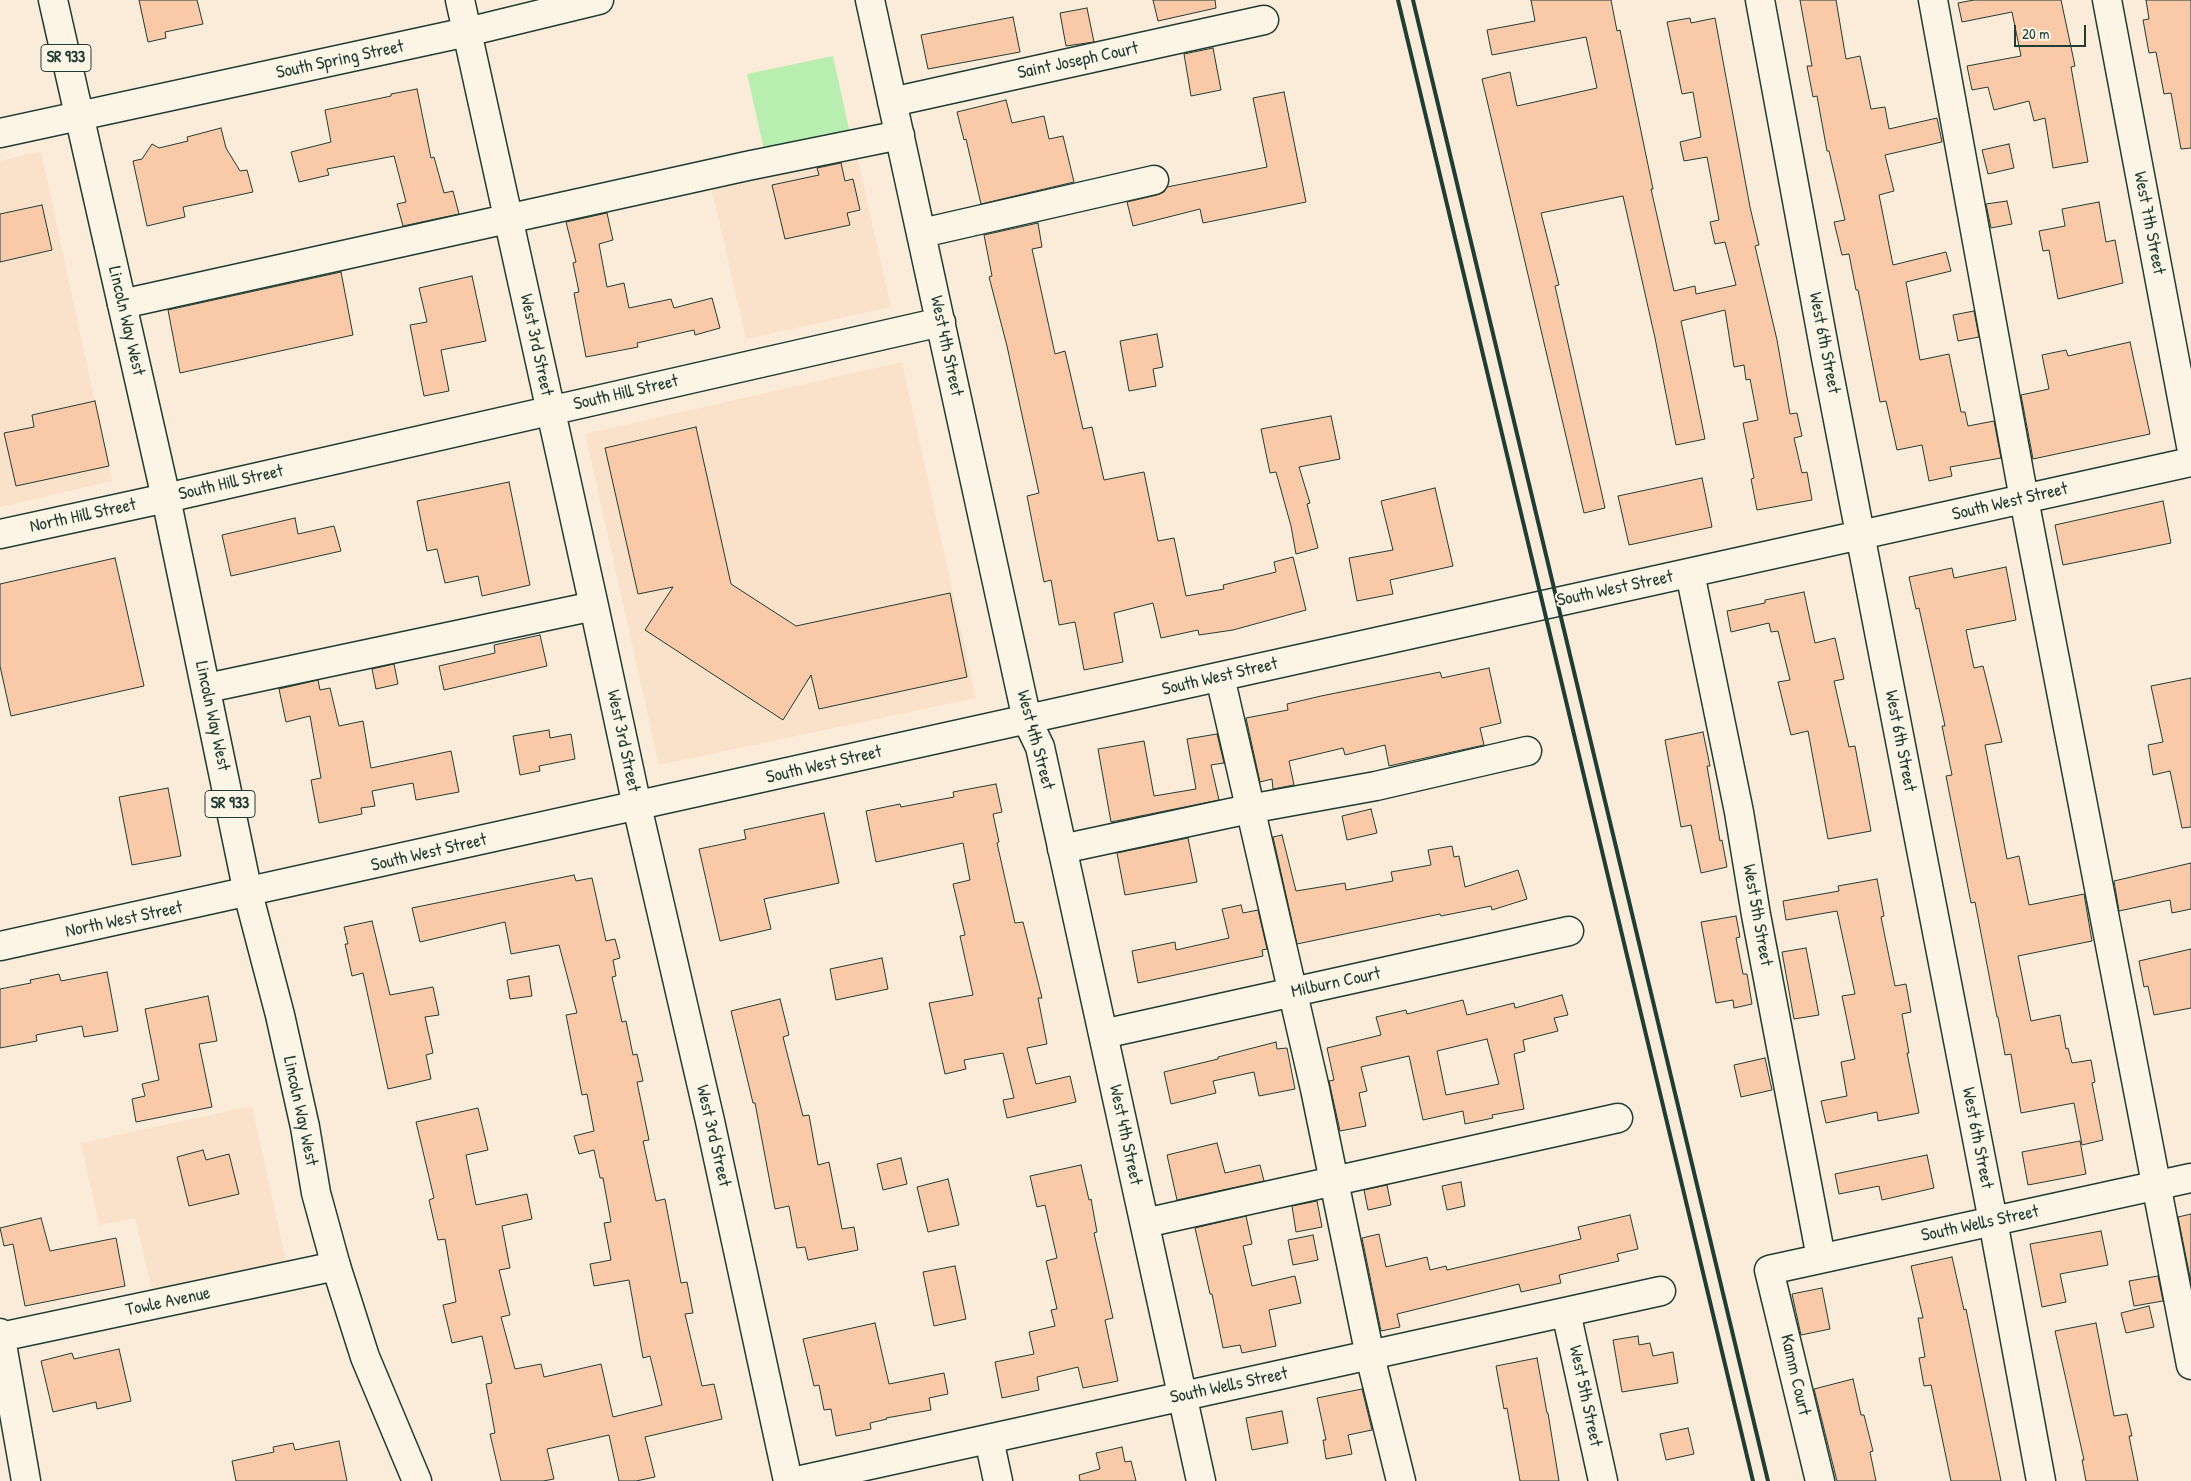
<!DOCTYPE html>
<style>
body{margin:0}
#map{position:relative;width:2191px;height:1481px;overflow:hidden;background:#fbecd9;font-family:"Patrick Hand",sans-serif}
canvas{display:block}
.scale{position:absolute;left:2014px;top:25px;width:72px;height:22px;box-sizing:border-box;border:2px solid #1f3d34;border-top:0;padding-left:6px;font-size:15px;line-height:18px;white-space:nowrap;color:#1f3d34;-webkit-text-stroke:4px #fcf5e5;paint-order:stroke}
</style>
<div id="map">
<canvas width="2191" height="1481"></canvas>
<div class="scale">20 m</div>
</div>
<script>
const ctx = document.querySelector('canvas').getContext('2d');
ctx.lineJoin = 'round';
function fill(path, color) {
  ctx.fillStyle = color;
  ctx.fill(path, 'evenodd');
}
function shape(rows) {
  const path = new Path2D();
  for (const r of rows) {
    path.moveTo(r[0], r[1]);
    for (let i = 2; i < r.length; i += 2) path.lineTo(r[i], r[i + 1]);
  }
  return path;
}
function stroke(path, color, width, dash) {
  ctx.strokeStyle = color;
  ctx.lineWidth = width;
  ctx.lineCap = dash ? 'butt' : 'round';
  ctx.setLineDash(dash || []);
  ctx.stroke(path);
}
function label(font, color, halo, rows, align = 'center') {
  ctx.font = font + ' "Patrick Hand",sans-serif';
  ctx.lineWidth = 4;
  ctx.setLineDash([]);
  ctx.textBaseline = 'middle';
  ctx.strokeStyle = halo;
  ctx.fillStyle = color;
  for (const [text, x, y, turn = 0] of rows) {
    ctx.save();
    ctx.translate(x, y);
    ctx.rotate((+turn || 0) * Math.PI / 180);
    ctx.textAlign = isNaN(turn) ? turn : align;
    if (halo) ctx.strokeText(text, 0, 0);
    ctx.fillText(text, 0, 0);
    ctx.restore();
  }
}
const built = shape([
 [41,151,112,481,0,507,0,161],
 [856,151,891,307,746,339,710,182],
 [902,362,976,698,659,765,585,434],
 [252,1106,286,1261,152,1290,135,1218,99,1225,81,1143]
]);
const green = shape([
 [833,56,850,134,765,154,747,74]
]);
const building = shape([
 [139,0,197,0,203,24,165,32,166,38,148,42,139,0],
 [1153,0,1215,0,1216,8,1158,21,1153,0],
 [1531,0,1611,0,1617,31,1620,30,1653,189,1651,189,1674,291,1695,286,1696,294,1736,285,1725,242,1715,244,1710,222,1719,220,1707,157,1684,161,1680,142,1701,137,1693,92,1682,94,1667,22,1690,18,1691,23,1715,18,1750,207,1759,245,1755,246,1777,340,1790,414,1797,413,1802,436,1794,438,1802,473,1807,472,1812,500,1757,510,1751,479,1754,478,1743,423,1758,420,1750,379,1746,380,1744,365,1734,367,1725,310,1681,321,1705,439,1676,445,1655,338,1623,196,1541,213,1559,285,1555,286,1605,508,1584,513,1482,79,1510,72,1517,106,1597,88,1586,37,1492,55,1487,30,1535,21,1531,0],
 [1800,0,1836,0,1846,59,1860,56,1871,109,1885,107,1889,129,1937,118,1942,142,1885,155,1894,191,1879,195,1893,265,1946,252,1951,271,1906,282,1920,360,1949,354,1961,412,1965,412,1968,426,1994,421,2001,458,1950,467,1952,476,1929,481,1922,445,1897,450,1886,401,1880,402,1858,290,1856,290,1849,254,1842,255,1834,222,1845,220,1829,151,1827,151,1817,96,1813,97,1807,66,1812,66,1800,0],
 [1974,0,2061,0,2075,66,2071,67,2088,162,2053,168,2045,118,2034,121,2029,101,1994,110,1988,87,1972,90,1967,66,2021,56,2012,12,1962,22,1958,3,1974,0],
 [2146,0,2191,0,2191,148,2181,149,2171,93,2164,94,2156,52,2149,53,2143,20,2149,19,2146,0],
 [1087,8,1094,42,1066,46,1060,13,1087,8],
 [1013,17,1020,52,928,69,921,35,1013,17],
 [1213,48,1221,90,1191,96,1184,54,1213,48],
 [417,89,431,158,434,157,444,193,453,191,459,214,403,226,397,204,406,202,394,156,327,169,329,175,299,182,291,152,331,142,325,110,391,96,391,94,417,89],
 [1284,92,1306,202,1203,223,1200,209,1133,226,1127,202,1157,195,1164,192,1167,187,1267,167,1253,98,1284,92],
 [1006,100,1012,123,1044,116,1049,139,1063,136,1074,182,981,204,966,139,964,140,957,112,1006,100],
 [221,128,226,148,240,171,247,170,253,192,183,207,185,217,147,226,133,161,142,159,152,144,159,148,188,141,187,137,221,128],
 [2009,144,2014,168,1988,174,1982,150,2009,144],
 [841,163,845,181,853,179,860,210,847,213,850,225,785,239,772,185,819,175,817,168,841,163],
 [2007,201,2012,224,1991,228,1986,204,2007,201],
 [2099,202,2106,242,2115,240,2123,283,2058,299,2049,250,2043,251,2039,231,2065,226,2062,209,2099,202],
 [42,205,52,250,0,262,0,214,42,205],
 [607,213,613,240,599,244,607,287,624,283,629,308,671,299,674,308,712,298,720,328,695,335,694,330,637,343,638,347,586,357,574,293,579,292,573,263,576,262,566,222,607,213],
 [1038,223,1042,247,1032,249,1055,354,1065,351,1083,429,1092,427,1104,480,1144,472,1158,541,1174,538,1186,596,1224,589,1223,585,1276,572,1274,562,1293,557,1306,610,1233,630,1199,635,1198,630,1161,638,1153,603,1114,613,1123,662,1084,670,1075,622,1059,625,1051,580,1044,582,1027,496,1039,493,1007,346,989,277,992,276,984,235,1038,223],
 [341,272,353,335,180,373,168,310,341,272],
 [472,276,486,341,441,350,449,391,424,396,410,325,427,322,419,288,472,276],
 [1974,311,1979,337,1958,341,1953,315,1974,311],
 [1157,334,1163,367,1153,369,1156,386,1129,391,1120,341,1157,334],
 [2130,342,2150,434,2033,459,2021,395,2049,389,2042,355,2066,350,2068,356,2130,342],
 [95,401,109,466,16,486,4,433,34,427,32,415,95,401],
 [1331,416,1340,459,1299,467,1310,503,1307,504,1318,548,1296,554,1291,526,1276,472,1270,473,1261,429,1331,416],
 [696,427,731,584,796,626,950,593,967,677,819,709,811,675,783,720,645,630,673,587,638,594,605,448,696,427],
 [1702,478,1712,527,1629,545,1618,496,1702,478],
 [509,482,530,585,482,596,478,576,445,583,437,549,427,551,417,501,509,482],
 [1435,488,1453,566,1390,580,1393,594,1357,601,1349,558,1393,550,1381,501,1435,488],
 [2163,501,2171,543,2063,565,2055,525,2163,501],
 [295,518,298,534,334,526,341,551,231,576,222,535,295,518],
 [115,558,144,686,11,716,0,666,0,584,115,558],
 [2006,567,2016,620,1966,630,1974,668,1983,666,2002,742,1985,745,2007,859,2019,856,2029,905,2084,894,2092,941,2018,956,2031,1021,2060,1015,2066,1049,2068,1048,2072,1063,2091,1060,2095,1082,2092,1083,2103,1140,2082,1145,2074,1103,2021,1113,2011,1054,2005,1055,1998,1017,1997,1017,1975,902,1971,903,1946,776,1952,775,1942,726,1945,726,1919,608,1916,609,1909,577,1952,568,1954,578,2006,567],
 [1804,592,1815,643,1835,638,1844,679,1834,681,1849,747,1855,746,1871,831,1828,839,1808,731,1791,735,1778,682,1790,680,1778,631,1771,632,1769,623,1731,632,1727,611,1765,603,1765,600,1804,592],
 [540,635,547,666,444,690,439,666,495,653,494,645,540,635],
 [394,664,398,684,376,689,372,669,394,664],
 [1489,668,1501,723,1480,728,1484,745,1389,766,1385,745,1345,755,1343,748,1289,761,1294,785,1273,789,1272,779,1260,782,1246,718,1288,710,1287,704,1321,696,1440,672,1442,678,1489,668],
 [2191,678,2191,827,2182,828,2170,771,2153,775,2148,745,2163,742,2151,686,2191,678],
 [318,680,320,690,330,688,339,726,363,721,371,768,451,751,459,792,416,800,413,783,372,791,375,806,361,808,362,814,319,823,311,780,321,778,310,716,286,722,279,689,318,680],
 [549,730,550,738,571,734,575,759,539,766,540,771,520,775,513,736,549,730],
 [1703,732,1710,766,1707,766,1720,841,1722,840,1727,867,1701,873,1691,825,1681,827,1665,740,1703,732],
 [1217,734,1224,763,1211,765,1219,800,1111,822,1098,749,1144,741,1154,796,1196,789,1187,739,1217,734],
 [996,784,1002,812,993,814,999,842,997,843,1015,923,1023,922,1042,998,1038,998,1047,1044,1027,1048,1036,1084,1070,1076,1076,1102,1007,1118,1003,1100,1014,1098,1003,1053,964,1060,966,1069,945,1074,929,1003,973,995,960,936,965,935,953,884,970,880,963,843,876,862,866,811,900,804,901,807,954,797,953,792,996,784],
 [168,788,181,856,132,865,119,797,168,788],
 [1371,809,1377,833,1347,840,1342,816,1371,809],
 [824,813,839,883,764,899,771,929,720,941,699,849,746,839,744,830,824,813],
 [1282,835,1296,891,1345,883,1346,890,1393,881,1391,872,1431,865,1428,850,1452,846,1454,857,1459,856,1465,887,1518,870,1527,899,1492,910,1491,906,1441,916,1440,914,1297,944,1273,837,1282,835],
 [1188,838,1197,882,1125,895,1117,853,1188,838],
 [2191,863,2191,909,2172,913,2170,900,2119,911,2114,881,2191,863],
 [574,875,576,881,592,878,606,941,615,939,620,958,613,960,616,976,612,977,622,1022,626,1021,633,1055,637,1054,643,1081,637,1082,649,1140,643,1141,656,1201,665,1199,681,1283,687,1282,693,1313,685,1314,702,1386,714,1384,722,1419,645,1437,655,1477,636,1481,619,1481,609,1435,547,1449,554,1479,543,1481,501,1481,490,1434,495,1433,486,1384,492,1383,482,1336,452,1343,443,1305,456,1302,445,1239,438,1240,429,1200,434,1198,416,1122,478,1108,488,1150,466,1155,476,1205,527,1194,532,1219,502,1226,510,1268,499,1270,510,1315,501,1317,515,1369,541,1364,544,1377,601,1364,613,1417,662,1405,650,1356,643,1358,629,1280,594,1286,590,1264,611,1260,604,1223,611,1222,603,1178,600,1178,594,1150,579,1154,574,1136,594,1131,587,1094,582,1095,566,1015,577,1013,559,945,511,954,505,922,420,942,412,908,574,875],
 [1877,879,1884,916,1881,917,1895,986,1906,984,1911,1012,1902,1014,1909,1053,1907,1053,1919,1113,1878,1121,1877,1112,1826,1123,1821,1101,1847,1096,1841,1062,1855,1059,1842,996,1855,994,1837,911,1786,920,1783,901,1839,891,1838,886,1877,879],
 [1241,905,1243,913,1258,910,1267,949,1262,950,1263,956,1138,983,1132,951,1175,942,1176,950,1229,938,1222,909,1241,905],
 [1736,916,1740,937,1736,938,1743,974,1747,974,1752,1004,1734,1008,1733,1000,1716,1003,1701,922,1736,916],
 [372,921,390,995,433,987,439,1015,425,1017,433,1053,426,1055,431,1079,388,1089,363,973,352,976,345,944,348,944,344,927,372,921],
 [1806,948,1819,1015,1794,1019,1782,952,1806,948],
 [2191,949,2191,1008,2154,1015,2148,986,2144,987,2139,961,2191,949],
 [882,958,888,989,836,1000,830,969,882,958],
 [107,972,118,1031,84,1037,82,1026,36,1035,37,1041,0,1048,0,989,31,983,30,980,59,974,61,981,107,972],
 [529,976,532,996,510,999,507,980,529,976],
 [1562,995,1568,1015,1554,1018,1558,1031,1523,1040,1525,1051,1514,1054,1524,1109,1492,1115,1493,1118,1465,1124,1463,1111,1423,1120,1409,1056,1361,1067,1367,1091,1359,1093,1366,1126,1340,1131,1329,1081,1334,1080,1327,1048,1381,1035,1376,1017,1406,1010,1407,1014,1463,1000,1467,1015,1514,1003,1515,1008,1562,995],
 [1487,1039,1499,1084,1446,1095,1437,1051,1487,1039],
 [208,996,217,1041,199,1044,212,1107,136,1122,132,1099,145,1096,142,1084,159,1080,145,1009,208,996],
 [780,999,789,1035,783,1037,803,1116,809,1115,818,1165,829,1162,842,1229,854,1227,858,1250,808,1260,805,1247,797,1248,789,1206,775,1209,755,1103,753,1103,731,1011,780,999],
 [1276,1042,1277,1049,1287,1048,1295,1089,1259,1096,1254,1072,1213,1081,1216,1093,1171,1104,1164,1072,1218,1059,1218,1057,1276,1042],
 [1765,1058,1772,1090,1741,1097,1734,1065,1765,1058],
 [2080,1141,2086,1174,2028,1185,2022,1152,2080,1141],
 [1217,1143,1225,1173,1260,1165,1264,1181,1177,1200,1167,1155,1217,1143],
 [203,1150,206,1160,229,1154,239,1194,189,1206,177,1157,203,1150],
 [1927,1155,1934,1188,1882,1200,1879,1186,1839,1194,1835,1174,1927,1155],
 [901,1158,907,1184,883,1190,877,1164,901,1158],
 [1081,1165,1089,1200,1091,1199,1097,1232,1094,1233,1113,1318,1105,1320,1118,1381,1083,1388,1078,1367,1037,1377,1039,1390,1002,1398,995,1362,1034,1354,1029,1332,1055,1326,1051,1310,1057,1309,1046,1261,1057,1258,1045,1205,1037,1207,1030,1176,1081,1165],
 [948,1179,959,1225,928,1232,917,1187,948,1179],
 [1461,1182,1465,1206,1447,1210,1442,1186,1461,1182],
 [1387,1185,1391,1205,1368,1210,1364,1190,1387,1185],
 [1317,1201,1322,1227,1296,1232,1292,1206,1317,1201],
 [2191,1214,2191,1282,2178,1217,2191,1214],
 [1630,1215,1638,1249,1617,1254,1619,1261,1559,1275,1561,1283,1521,1292,1519,1284,1397,1314,1400,1327,1381,1331,1362,1238,1379,1234,1386,1267,1427,1257,1430,1270,1446,1266,1447,1270,1581,1239,1578,1227,1630,1215],
 [1246,1216,1252,1244,1243,1246,1252,1286,1295,1276,1301,1303,1269,1310,1276,1346,1242,1353,1240,1345,1223,1348,1212,1294,1210,1294,1195,1228,1246,1216],
 [41,1218,50,1251,116,1238,125,1286,25,1306,13,1244,4,1246,0,1228,41,1218],
 [2101,1231,2108,1265,2060,1274,2066,1302,2042,1307,2030,1244,2101,1231],
 [1313,1235,1318,1260,1293,1265,1288,1240,1313,1235],
 [1952,1257,1964,1310,1966,1309,2001,1481,1951,1481,1931,1385,1924,1386,1919,1358,1925,1357,1918,1318,1923,1318,1911,1266,1952,1257],
 [955,1266,966,1319,934,1326,923,1272,955,1266],
 [2158,1276,2163,1301,2134,1306,2129,1281,2158,1276],
 [1822,1288,1830,1329,1801,1335,1792,1294,1822,1288],
 [2149,1306,2154,1327,2126,1333,2121,1313,2149,1306],
 [875,1323,889,1384,944,1373,948,1394,929,1398,931,1410,886,1418,887,1419,870,1423,871,1429,836,1436,831,1409,824,1410,819,1385,814,1386,803,1339,875,1323],
 [2096,1323,2114,1416,2127,1414,2132,1436,2129,1436,2138,1481,2086,1481,2082,1460,2084,1460,2055,1331,2096,1323],
 [1638,1336,1639,1345,1650,1343,1653,1356,1673,1352,1678,1383,1622,1392,1613,1340,1638,1336],
 [119,1349,131,1401,97,1409,96,1402,53,1412,41,1361,72,1353,74,1359,119,1349],
 [1537,1358,1547,1413,1548,1413,1559,1481,1520,1481,1507,1408,1504,1409,1496,1366,1537,1358],
 [1853,1379,1861,1415,1864,1415,1873,1451,1870,1452,1876,1481,1837,1481,1814,1389,1853,1379],
 [1362,1389,1372,1430,1348,1435,1352,1454,1326,1459,1323,1440,1326,1440,1317,1398,1362,1389],
 [1282,1411,1288,1443,1252,1450,1246,1418,1282,1411],
 [1688,1428,1694,1454,1666,1460,1660,1434,1688,1428],
 [339,1441,347,1481,236,1481,232,1461,274,1452,273,1447,293,1443,295,1450,339,1441],
 [1122,1447,1125,1462,1131,1461,1136,1481,1080,1481,1079,1475,1100,1469,1096,1453,1122,1447]
]);
const minor = shape([
 [460,0,594,606,637,806,710,1121,788,1481],
 [870,0,1027,720,1040,747,1201,1481],
 [1760,0,1826,358,1993,1221,2041,1481],
 [1933,0,2024,499,2191,1365],
 [2107,0,2191,446],
 [892,102,1264,20],
 [0,133,467,32,599,0],
 [922,233,1154,180],
 [122,304,747,166,900,135],
 [0,534,166,498,941,322],
 [1690,573,1739,812,1756,915,1821,1258],
 [1220,677,1315,1089,1370,1356,1401,1481],
 [207,688,594,606],
 [1062,849,1249,809,1376,786,1527,751],
 [0,946,2191,462],
 [1103,1034,1569,931],
 [1145,1223,1618,1118],
 [1566,1312,1603,1481],
 [0,1333,26,1481],
 [0,1337,336,1266],
 [989,1439,998,1481],
 [797,1481,1661,1291],
 [1820,1481,1769,1270,2191,1178]
]);
const major = shape([
 [53,0,166,498,248,893,280,1015,305,1127,316,1193,336,1266,365,1357,417,1481]
]);
const rail = shape([
 [1398,0,1753,1481],
 [1413,0,1768,1481]
]);
const shields = [
 [66,58,50],
 [230,804,50]
];
const shieldNames = [
 ["SR 933",66,58],
 ["SR 933",230,804]
];
const streetNames = [
 ["South Spring Street",340,60,-12],
 ["Saint Joseph Court",1078,61,-12],
 ["West 7th Street",2149,223,79],
 ["Lincoln Way West",126,321,77],
 ["West 6th Street",1824,343,79],
 ["West 3rd Street",536,345,78],
 ["West 4th Street",946,346,78],
 ["South Hill Street",626,393,-13],
 ["South Hill Street",231,483,-13],
 ["South West Street",2010,502,-13],
 ["North Hill Street",83,516,-12],
 ["South West Street",1615,589,-12],
 ["South West Street",1220,677,-13],
 ["Lincoln Way West",212,716,78],
 ["West 4th Street",1035,740,75],
 ["West 3rd Street",623,741,78],
 ["West 6th Street",1900,741,79],
 ["South West Street",824,765,-13],
 ["South West Street",429,853,-13],
 ["West 5th Street",1757,915,80],
 ["North West Street",124,920,-12],
 ["Milburn Court",1336,983,-12],
 ["Lincoln Way West",300,1111,78],
 ["West 4th Street",1125,1135,78],
 ["West 3rd Street",713,1136,77],
 ["West 6th Street",1977,1138,79],
 ["South Wells Street",1980,1224,-12],
 ["Towle Avenue",168,1302,-12],
 ["Kamm Court",1795,1375,77],
 ["South Wells Street",1229,1386,-12],
 ["West 5th Street",1585,1396,78]
];
fill(built, '#fae2ca');
fill(green, '#b8eeb0');
fill(building, '#f9c9a8');
stroke(building, '#1f3d34', 1);
stroke(minor, '#1f3d34', 31);
stroke(major, '#1f3d34', 31);
stroke(minor, '#fcf5e5', 28);
stroke(major, '#fcf5e5', 28);
stroke(rail, '#1f3d34', 4);
for (const [x, y, w] of shields) {
  const box = new Path2D();
  box.roundRect(x - w / 2, y - 13.5, w, 27, 4);
  ctx.fillStyle = '#fcf5e5';
  ctx.fill(box);
  stroke(box, '#1f3d34', 1);
}
label('bold 16px', '#1f3d34', null, shieldNames);
label('18px', '#1f3d34', '#fcf5e5', streetNames);
</script>
